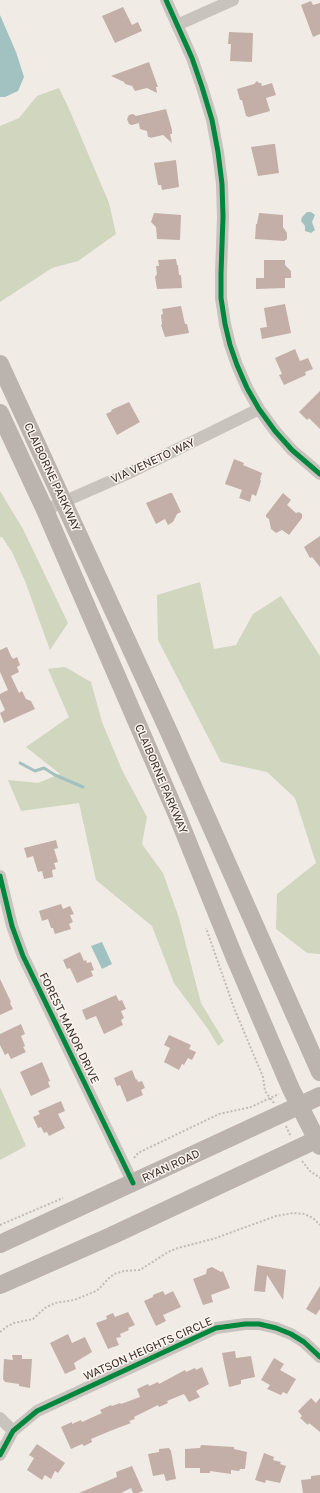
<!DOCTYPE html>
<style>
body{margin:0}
canvas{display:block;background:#f0ebe5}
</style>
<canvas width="320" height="1493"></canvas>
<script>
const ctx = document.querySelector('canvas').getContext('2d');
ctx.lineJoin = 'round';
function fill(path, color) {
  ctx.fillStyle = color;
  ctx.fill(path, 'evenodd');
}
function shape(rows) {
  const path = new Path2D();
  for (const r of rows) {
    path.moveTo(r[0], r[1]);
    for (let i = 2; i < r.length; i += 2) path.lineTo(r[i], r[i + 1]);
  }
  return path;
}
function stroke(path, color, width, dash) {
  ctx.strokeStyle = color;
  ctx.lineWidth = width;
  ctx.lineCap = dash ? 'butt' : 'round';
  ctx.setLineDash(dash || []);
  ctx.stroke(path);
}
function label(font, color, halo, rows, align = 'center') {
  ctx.font = font + ' "Golos Text",sans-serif';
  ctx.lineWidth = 3;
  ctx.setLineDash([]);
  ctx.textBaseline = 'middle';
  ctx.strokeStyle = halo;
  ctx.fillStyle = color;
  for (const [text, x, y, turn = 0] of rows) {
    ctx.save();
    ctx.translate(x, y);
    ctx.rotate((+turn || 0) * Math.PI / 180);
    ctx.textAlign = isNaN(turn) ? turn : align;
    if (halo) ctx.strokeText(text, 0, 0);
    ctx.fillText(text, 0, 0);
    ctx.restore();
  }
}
const green = shape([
 [59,88,70,111,109,203,116,234,78,261,52,268,0,302,0,126,19,118,37,96],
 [0,491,23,529,68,623,50,650,25,581,12,552,2,537,0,537],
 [200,582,214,649,236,645,253,614,281,596,320,656,320,954,307,953,276,929,277,894,316,863,295,798,267,772,221,762,158,640,157,595],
 [65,667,91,682,102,722,122,770,147,817,142,844,163,873,179,918,201,1003,224,1041,218,1046,208,1029,174,983,152,926,96,880,79,803,21,811,8,780,38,783,60,774,26,747,69,717,48,669],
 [0,1087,26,1146,0,1160]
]);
const water = shape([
 [0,15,16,52,24,77,18,91,5,97,0,97],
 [307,212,311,212,315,215,312,222,315,230,311,233,305,231,305,226,301,221,302,217],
 [102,942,112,964,102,969,91,946]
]);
const stream = shape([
 [20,763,35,771,44,768,55,775,83,787]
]);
const building = shape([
 [311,1,313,5,320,3,320,34,313,37,301,5],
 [123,7,132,25,138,22,142,31,115,43,102,16],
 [229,32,253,33,252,62,230,61,231,44,228,44],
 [149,62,158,87,156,87,157,93,147,88,135,91,132,86,125,84,124,82,111,76],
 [257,81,259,83,261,83,262,86,272,83,276,95,266,98,270,111,249,117,246,116,242,100,240,100,237,89,254,84],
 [166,109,172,130,172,134,170,134,172,143,163,135,150,138,150,137,148,137,147,131,140,129,139,123,132,125,129,124,127,119,129,115,133,114,136,116],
 [273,144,275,144,279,173,258,176,251,147],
 [176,160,179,187,162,190,161,185,158,185,154,163],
 [154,213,181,215,180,240,157,239,156,227,151,222],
 [259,213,283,215,283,227,287,233,287,239,284,241,255,239,256,224,257,224],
 [176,259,177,265,178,265,179,275,181,275,182,288,157,289,155,277,157,274,156,266,159,266,158,260],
 [264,260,285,260,285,265,291,271,291,278,285,278,285,288,256,289,256,278,264,278],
 [285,304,291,333,262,339,260,328,267,327,264,308],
 [181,306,185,324,187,324,189,333,165,337,161,325,162,324,161,315,163,314,162,309],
 [295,349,300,361,308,358,313,369,305,372,306,375,284,385,279,375,282,374,275,358],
 [320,391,320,429,309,418,307,420,299,412],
 [129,402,140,422,117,435,106,414,112,411,111,410],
 [234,459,244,463,243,465,262,473,260,480,261,481,256,496,252,494,250,502,239,498,242,490,225,484],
 [170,493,172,493,181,512,177,514,173,522,168,525,165,519,156,524,146,503],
 [283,493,291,500,287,505,296,513,299,512,302,514,302,518,289,535,282,530,276,533,271,529,269,519,266,517,266,515],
 [320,536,320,567,312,557,310,558,304,547],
 [7,647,11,656,13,659,17,657,20,665,17,667,19,672,11,676,19,693,22,691,26,699,31,701,35,709,4,723,0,713,5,710,0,699,0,694,8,690,0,672,0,650],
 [56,840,58,848,54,849,58,862,54,863,56,869,52,870,53,877,44,879,42,871,38,872,33,856,27,858,24,848],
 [61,904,63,909,70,906,74,914,70,915,73,922,69,924,71,929,55,934,53,928,51,928,48,919,42,921,39,911],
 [80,952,84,961,86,960,87,963,91,962,94,970,91,971,93,976,77,983,70,968,67,969,63,960],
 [0,979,11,1002,10,1003,13,1009,0,1015],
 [116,995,119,1001,122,1000,126,1009,121,1011,124,1018,121,1020,123,1025,104,1034,96,1016,86,1020,82,1010],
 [21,1024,25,1034,21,1036,25,1046,23,1047,26,1052,11,1059,8,1053,5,1055,0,1045,0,1034],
 [169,1035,191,1045,189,1049,196,1052,192,1060,188,1058,184,1065,182,1064,179,1070,164,1062,170,1048,164,1045],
 [42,1062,50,1081,48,1082,50,1087,31,1096,20,1072],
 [132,1070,136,1080,137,1079,138,1082,142,1081,145,1088,141,1090,143,1095,127,1102,120,1085,117,1086,114,1078],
 [61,1101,65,1111,58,1114,65,1128,49,1136,47,1132,44,1133,41,1127,38,1128,33,1117,40,1114,38,1111],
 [257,1265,286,1270,283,1300,267,1275,265,1292,254,1291],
 [212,1267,221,1272,223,1271,230,1288,211,1295,213,1302,203,1305,193,1279,206,1274,207,1269],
 [320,1286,320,1309,316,1315,306,1309],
 [163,1291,165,1295,173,1291,181,1307,163,1315,166,1321,156,1326,144,1301,153,1297,153,1295],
 [128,1312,135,1325,128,1328,129,1330,120,1334,121,1337,116,1338,119,1345,108,1349,96,1323,107,1319,106,1316,113,1313,115,1317],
 [68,1334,72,1343,85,1337,92,1352,74,1363,76,1369,65,1374,50,1343],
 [235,1351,236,1358,251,1356,255,1377,241,1380,241,1384,229,1387,222,1353],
 [12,1355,22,1355,22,1359,32,1359,30,1388,19,1386,19,1384,5,1382,3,1379,4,1359,13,1360],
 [274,1358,284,1364,280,1370,296,1379,287,1394,283,1392,281,1395,267,1389,270,1385,261,1380],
 [202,1367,209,1384,196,1391,200,1397,189,1402,184,1394,167,1401,168,1403,159,1407,158,1405,134,1417,135,1419,129,1421,131,1423,110,1431,91,1439,92,1442,84,1446,82,1444,71,1449,61,1427,72,1422,72,1424,81,1420,82,1422,102,1413,100,1410,111,1405,112,1406,120,1403,121,1404,140,1397,137,1389,148,1384,149,1386,158,1382,159,1384,185,1370,186,1372,195,1368,196,1370],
 [311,1398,316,1403,320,1398,320,1432,309,1423,308,1425,300,1418,302,1416,298,1411],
 [37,1444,65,1463,58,1473,55,1471,51,1479,45,1475,42,1480,27,1470,34,1458,29,1455],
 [201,1445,234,1447,234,1449,247,1452,245,1469,240,1469,239,1471,231,1470,231,1474,210,1471,210,1473,200,1473,200,1468,185,1468,185,1449,200,1448],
 [169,1448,171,1451,176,1479,166,1481,164,1474,153,1476,148,1454,159,1452,159,1449],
 [264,1453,274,1457,273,1460,281,1462,280,1464,286,1466,280,1483,266,1480,265,1483,255,1480],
 [132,1466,143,1491,138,1493,133,1493,131,1488,121,1493,79,1493,117,1477,116,1472],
 [320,1475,320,1493,303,1493,301,1480,311,1479,311,1476]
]);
const path = shape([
 [274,1103,270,1098,279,1094],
 [286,1126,291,1137],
 [134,1158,138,1153,219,1114,251,1107,270,1098,265,1091,263,1077,234,1008,206,928],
 [302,1161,310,1171,320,1178],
 [0,1225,63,1198],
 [0,1332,6,1327,14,1323,33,1319,45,1308,55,1303,74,1300,94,1292,99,1289,109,1278,114,1274,124,1271,140,1270,168,1252,178,1248,213,1239,276,1216,293,1213,304,1214,313,1218,320,1225]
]);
const street = shape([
 [166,0,192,58,202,87,212,120,218,152,222,184,223,217,221,273,221,298,225,324,230,345,237,365,247,388,259,409,275,431,292,450,320,474],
 [177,25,233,0],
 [45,510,129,473,259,409],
 [0,876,12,926,23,956,133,1183],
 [0,1418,13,1431],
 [0,1455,13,1431,37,1411,216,1328,245,1324,259,1324,276,1328,291,1334,304,1342,320,1357]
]);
const secondary = shape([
 [0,364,169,732,320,1072],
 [0,413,45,510,177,815,234,956,291,1089,320,1146],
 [0,1244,320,1096],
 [0,1285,111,1236,320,1138]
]);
const cycleway = shape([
 [166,0,192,58,202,87,212,120,218,152,222,184,223,217,221,273,221,298,225,324,230,345,237,365,247,388,259,409,275,431,292,450,320,474],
 [0,876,12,926,23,956,133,1183],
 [0,1455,13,1431,37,1411,216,1328,245,1324,259,1324,276,1328,291,1334,304,1342,320,1357]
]);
const streetNames = [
 ["VIA VENETO WAY",153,461,-25],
 ["CLAIBORNE PARKWAY",52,477,65],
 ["CLAIBORNE PARKWAY",161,779,67],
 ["FOREST MANOR DRIVE",69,1028,64],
 ["RYAN ROAD",171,1166,-25],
 ["WATSON HEIGHTS CIRCLE",148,1349,-24]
];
fill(green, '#d1d6bf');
fill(water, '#a1c2c1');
stroke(stream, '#a1c2c1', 3);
fill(building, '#c3afa7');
stroke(path, '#c2bbb6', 2, [2, 2]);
stroke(street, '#c9c3be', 12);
stroke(secondary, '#bab3ae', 18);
stroke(cycleway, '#00873e', 5);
label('11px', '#3b302b', '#fbf5ee', streetNames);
</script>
